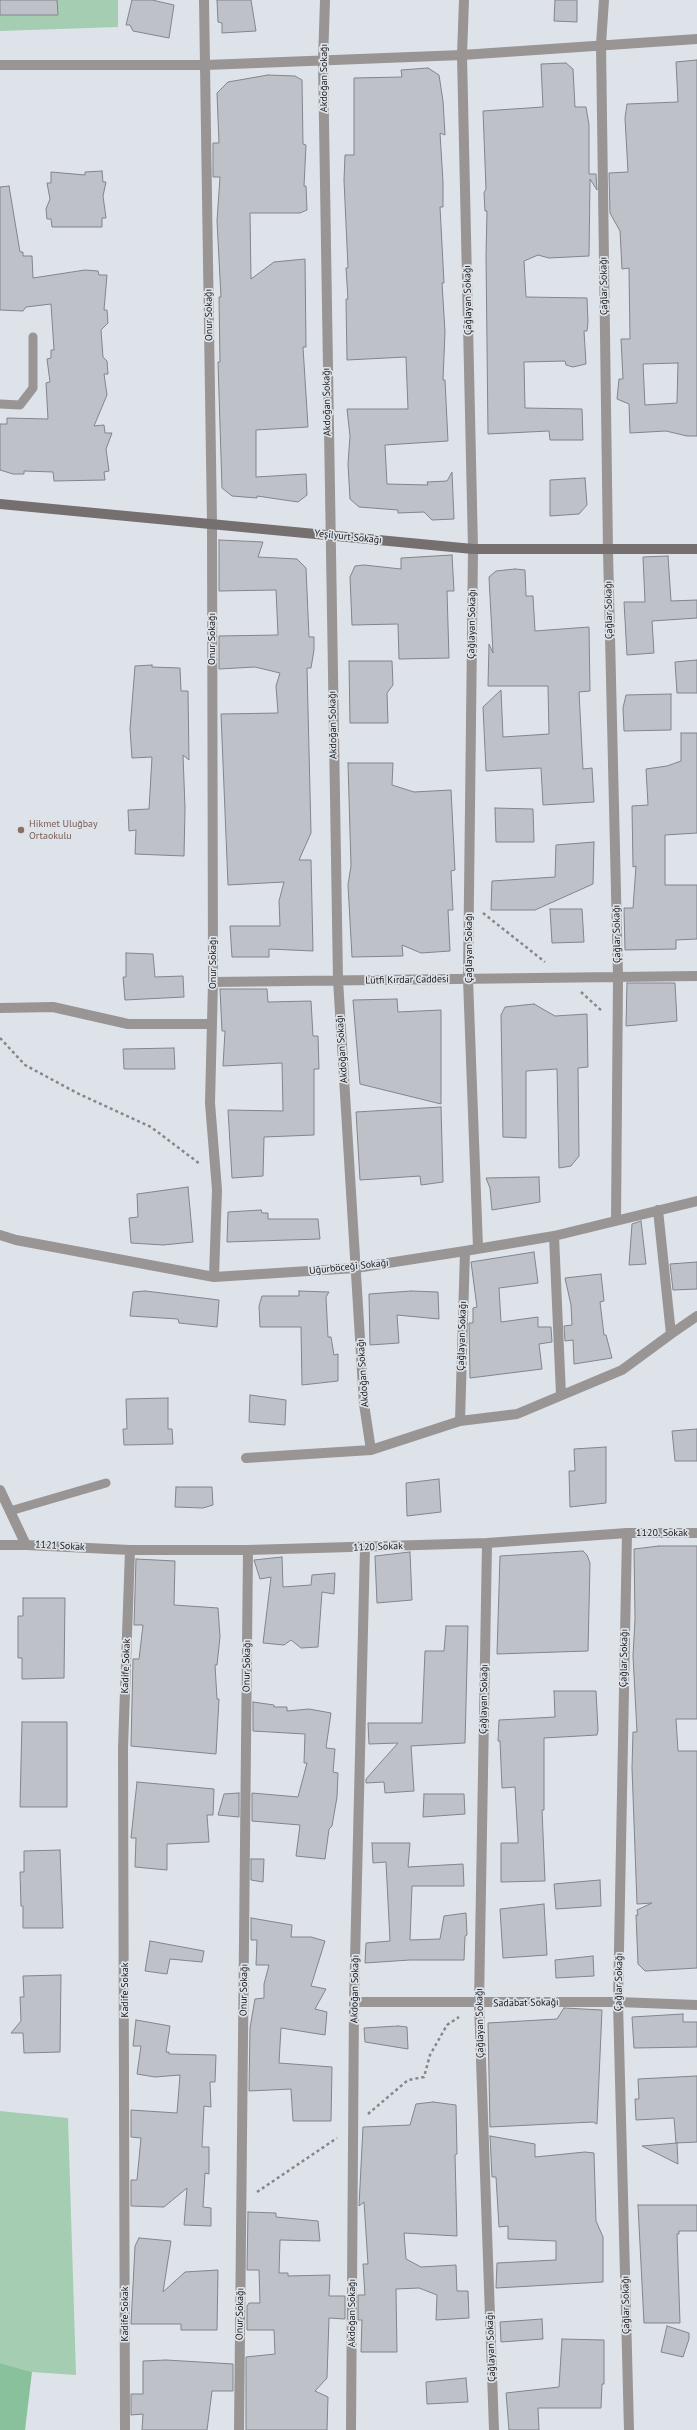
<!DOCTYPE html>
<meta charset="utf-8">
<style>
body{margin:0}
canvas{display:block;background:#dee2e9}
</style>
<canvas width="697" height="2430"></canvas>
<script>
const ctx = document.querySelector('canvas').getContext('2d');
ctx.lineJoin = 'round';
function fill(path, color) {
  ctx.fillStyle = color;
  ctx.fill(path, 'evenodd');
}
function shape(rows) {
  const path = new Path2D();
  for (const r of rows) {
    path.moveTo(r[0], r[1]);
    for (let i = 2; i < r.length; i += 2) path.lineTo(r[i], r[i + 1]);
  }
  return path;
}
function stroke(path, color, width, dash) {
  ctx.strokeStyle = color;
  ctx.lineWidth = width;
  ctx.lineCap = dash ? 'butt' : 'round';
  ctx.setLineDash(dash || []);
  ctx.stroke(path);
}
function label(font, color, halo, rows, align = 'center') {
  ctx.font = font + ' "PT Sans",sans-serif';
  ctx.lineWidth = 3.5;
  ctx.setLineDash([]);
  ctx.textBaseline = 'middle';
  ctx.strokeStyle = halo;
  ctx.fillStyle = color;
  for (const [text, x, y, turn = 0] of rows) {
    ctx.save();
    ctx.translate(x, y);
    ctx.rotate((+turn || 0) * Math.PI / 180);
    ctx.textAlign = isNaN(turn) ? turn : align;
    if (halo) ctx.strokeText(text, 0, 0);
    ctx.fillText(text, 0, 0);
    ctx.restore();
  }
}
const green = shape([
 [0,0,118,0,118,27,0,31],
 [0,2111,68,2118,76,2375,32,2372,0,2363]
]);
const forest = shape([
 [0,2363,32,2372,25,2430,0,2430]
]);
const building = shape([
 [0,0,57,0,58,15,0,15,0,0],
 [132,0,152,0,174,5,169,38,133,31,130,25,126,25,132,0],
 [217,0,251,0,256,31,222,33,222,23,218,22,217,0],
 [555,0,577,0,577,22,554,21,555,0],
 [697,60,697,436,687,436,666,431,630,433,629,404,617,399,619,379,623,379,621,339,630,339,629,268,622,269,620,231,610,213,609,173,628,172,625,118,627,104,678,102,676,62,697,60],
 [678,363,677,403,645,405,643,364,678,363],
 [566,63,573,69,575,107,586,107,589,125,589,174,596,174,597,190,590,179,589,256,549,258,538,255,524,261,526,297,587,298,588,322,587,331,584,331,586,364,573,367,566,365,565,361,524,362,525,408,582,409,583,440,550,440,549,431,488,434,486,255,487,211,485,211,484,193,486,189,483,111,543,107,541,64,566,63],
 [428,68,439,75,443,101,445,135,440,133,443,182,443,207,440,207,444,283,442,283,445,332,443,380,445,380,448,441,385,445,387,484,428,485,427,482,447,481,452,472,454,519,432,520,424,512,398,513,398,510,359,507,350,499,348,464,350,436,347,409,408,409,406,357,347,360,346,299,348,299,346,268,348,268,344,180,345,155,354,155,354,78,402,77,401,70,428,68],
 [268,75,295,76,302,80,303,144,306,145,304,186,306,186,307,210,300,213,250,213,251,279,274,262,305,259,306,347,303,347,308,427,256,430,256,477,306,474,307,495,298,502,257,496,257,498,232,496,222,488,218,362,220,362,219,297,221,297,217,221,220,177,213,177,213,143,219,143,217,93,228,82,268,75],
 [102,171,103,182,106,182,103,196,106,218,102,218,102,227,52,227,51,219,47,219,46,209,50,199,47,183,51,183,51,172,85,175,85,172,102,171],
 [9,186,20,252,23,252,23,256,32,256,33,278,85,270,98,271,99,275,107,275,104,310,107,310,108,323,101,330,103,357,107,361,108,374,104,374,107,395,94,426,104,425,105,433,112,433,106,449,109,471,104,472,105,480,54,481,53,472,24,471,24,474,13,474,0,470,0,424,7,424,7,418,48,419,46,383,50,382,47,359,51,358,51,350,54,350,51,304,26,307,23,311,0,310,0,187,9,186],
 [585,478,587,505,579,514,550,516,550,480,585,478],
 [219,540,263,542,258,557,297,559,306,568,309,637,314,637,314,650,311,668,307,668,311,833,299,860,311,860,313,951,269,949,269,957,232,957,230,926,280,926,279,901,284,882,228,885,221,714,278,713,276,686,280,673,255,667,219,669,219,636,278,635,276,590,219,591,219,540],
 [452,555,454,591,447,591,449,658,399,659,398,624,352,625,350,577,355,566,364,565,401,569,401,558,452,555],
 [668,556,671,601,697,600,697,618,652,621,654,653,627,655,624,602,645,602,643,557,668,556],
 [515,569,525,570,526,596,533,596,535,631,589,627,590,691,579,692,583,769,592,768,594,802,543,805,541,768,486,771,483,707,501,690,503,737,549,734,548,686,488,686,489,644,493,653,489,577,496,571,515,569],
 [697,660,697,693,677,693,675,662,697,660],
 [349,661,392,661,393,685,387,693,388,723,350,723,349,661],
 [152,665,152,667,180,668,181,691,188,691,189,760,183,755,185,808,184,856,135,854,136,830,129,831,128,810,149,809,152,757,132,758,130,729,135,666,152,665],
 [671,694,671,730,624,731,623,708,626,695,671,694],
 [681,733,697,733,697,833,665,835,665,885,697,885,697,939,676,940,676,949,625,950,624,908,633,908,636,866,633,867,632,806,648,805,646,769,667,766,681,761,681,733],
 [348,763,393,763,392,785,414,792,451,790,455,870,451,871,453,910,448,910,450,951,421,953,402,945,403,956,352,957,348,885,351,866,348,763],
 [495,808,533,809,534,842,496,842,495,808],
 [594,842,593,884,535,910,491,910,492,881,555,877,556,845,594,842],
 [550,909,582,909,584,942,552,943,550,909],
 [126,953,153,954,155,977,183,976,184,997,125,1000,123,977,126,977,126,953],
 [627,983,675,983,677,1021,626,1026,627,983],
 [220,989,267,989,268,1002,311,1001,313,1036,318,1036,319,1069,314,1069,314,1135,264,1137,263,1176,232,1178,228,1110,283,1111,282,1063,223,1066,225,1031,222,1031,220,989],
 [397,999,398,1012,441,1010,441,1104,360,1084,353,1000,397,999],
 [534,1004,555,1016,587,1014,588,1067,578,1068,579,1156,571,1166,559,1168,557,1069,526,1071,526,1138,503,1137,501,1015,505,1007,534,1004],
 [174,1048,175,1069,124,1069,123,1049,174,1048],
 [441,1107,443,1182,421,1185,420,1176,360,1180,356,1112,441,1107],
 [539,1177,540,1202,492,1210,490,1188,486,1178,539,1177],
 [188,1187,193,1242,163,1245,131,1243,129,1218,138,1217,137,1194,188,1187],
 [261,1210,262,1213,268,1213,268,1219,318,1219,320,1239,227,1242,228,1212,261,1210],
 [641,1221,646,1264,629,1265,632,1224,641,1221],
 [534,1252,538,1283,499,1288,501,1322,538,1317,538,1327,551,1327,552,1342,539,1344,542,1369,470,1378,469,1323,473,1323,473,1308,477,1307,471,1262,534,1252],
 [697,1262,697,1289,673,1290,670,1264,697,1262],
 [601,1274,604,1301,600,1302,604,1335,606,1335,612,1358,574,1364,573,1340,565,1341,564,1326,572,1325,571,1305,565,1278,601,1274],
 [145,1291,219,1300,217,1327,179,1323,178,1319,130,1316,133,1292,145,1291],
 [299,1291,329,1292,326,1297,328,1337,331,1337,334,1355,338,1354,338,1381,302,1385,301,1327,260,1327,259,1306,262,1296,299,1296,299,1291],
 [411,1291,438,1292,439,1319,397,1315,399,1343,370,1345,369,1294,411,1291],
 [250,1395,286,1400,285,1425,249,1422,250,1395],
 [168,1398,168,1429,172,1429,173,1444,124,1445,123,1429,127,1429,126,1399,168,1398],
 [697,1429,697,1461,675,1461,672,1431,697,1429],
 [606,1447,606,1503,570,1507,569,1471,575,1471,574,1449,606,1447],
 [439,1479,441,1512,407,1516,406,1483,439,1479],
 [176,1487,212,1487,213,1505,203,1508,175,1507,176,1487],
 [659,1546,697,1546,697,1719,676,1719,678,1751,697,1751,697,1968,645,1971,638,1964,636,1915,638,1915,637,1910,652,1903,637,1904,632,1768,633,1732,637,1732,633,1656,635,1619,634,1549,659,1546],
 [583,1551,587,1555,590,1563,588,1651,497,1654,500,1556,583,1551],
 [410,1552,412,1600,377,1603,375,1556,410,1552],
 [282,1557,283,1587,311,1585,312,1575,335,1573,334,1594,322,1592,318,1647,301,1648,291,1640,284,1645,263,1643,271,1577,260,1579,254,1560,282,1557],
 [136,1559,175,1561,174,1605,218,1608,220,1637,217,1665,215,1665,217,1699,219,1699,216,1754,131,1746,133,1659,139,1659,143,1625,134,1625,136,1559],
 [23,1598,65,1598,64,1678,22,1679,22,1658,18,1658,18,1616,23,1616,23,1598],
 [446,1626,468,1626,465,1743,411,1746,414,1791,385,1793,384,1782,366,1783,366,1779,398,1743,369,1744,368,1723,422,1723,425,1651,444,1651,446,1626],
 [554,1691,596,1691,598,1730,597,1735,544,1738,544,1810,542,1810,545,1881,501,1882,501,1843,518,1843,518,1839,515,1787,502,1788,500,1741,498,1741,499,1720,555,1717,554,1691],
 [253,1702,274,1705,274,1707,287,1707,287,1711,309,1709,331,1713,326,1748,335,1749,333,1772,338,1773,337,1797,332,1826,329,1829,325,1859,296,1856,300,1825,252,1821,252,1793,298,1797,307,1763,304,1763,305,1734,253,1731,253,1702],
 [22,1722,67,1722,67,1807,20,1807,22,1722],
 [137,1782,214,1789,213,1815,207,1815,209,1842,167,1844,167,1870,135,1867,136,1838,131,1838,137,1782],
 [239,1793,239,1817,218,1815,224,1794,239,1793],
 [424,1794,464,1794,465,1814,423,1817,424,1794],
 [372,1843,410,1843,408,1867,463,1864,464,1886,412,1886,410,1940,440,1939,444,1916,466,1913,467,1935,465,1936,464,1960,410,1960,365,1963,366,1943,390,1941,386,1862,373,1863,372,1843],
 [60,1850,63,1928,23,1928,23,1906,21,1906,20,1872,24,1872,24,1851,60,1850],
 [251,1859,264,1859,263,1882,251,1880,251,1859],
 [600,1880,601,1906,556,1909,554,1884,600,1880],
 [544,1904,547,1955,503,1958,500,1909,544,1904],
 [251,1918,292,1925,291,1937,311,1937,325,1941,311,1986,326,1989,315,2009,327,2012,325,2035,281,2028,279,2063,332,2067,331,2121,293,2121,291,2089,249,2091,250,2028,255,1999,264,1998,264,1984,269,1965,256,1965,257,1940,251,1940,251,1918],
 [150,1941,204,1951,202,1962,170,1959,167,1974,145,1971,150,1941],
 [593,1956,594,1976,556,1978,555,1960,593,1956],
 [61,1975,60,2052,24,2053,23,2033,11,2033,21,2021,20,1997,24,1997,23,1976,61,1975],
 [564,2008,602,2010,597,2124,593,2122,490,2127,488,2023,557,2019,564,2008],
 [683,2014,683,2022,697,2022,697,2047,634,2048,632,2017,683,2014],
 [136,2020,170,2026,166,2052,169,2052,169,2054,216,2055,215,2082,210,2082,211,2107,204,2106,202,2147,209,2147,209,2174,205,2173,203,2207,211,2208,211,2226,184,2225,187,2188,164,2207,131,2206,131,2180,137,2180,141,2138,131,2137,131,2110,177,2113,180,2075,155,2077,137,2074,141,2046,133,2046,136,2020],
 [398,2026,407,2027,408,2049,365,2042,364,2028,398,2026],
 [697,2076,697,2142,676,2143,674,2118,636,2120,635,2099,639,2099,638,2079,697,2076],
 [433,2102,456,2105,457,2154,455,2155,457,2236,404,2233,406,2259,421,2267,456,2265,457,2291,468,2291,469,2318,436,2320,437,2295,419,2288,396,2289,397,2352,361,2352,362,2320,358,2320,358,2295,365,2295,363,2264,368,2264,364,2202,359,2206,363,2127,410,2125,416,2104,433,2102],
 [490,2136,535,2144,535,2157,585,2152,594,2153,596,2221,603,2237,603,2282,496,2288,497,2263,556,2260,556,2241,508,2239,508,2226,499,2227,496,2177,492,2177,490,2136],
 [677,2143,678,2164,642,2146,677,2143],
 [638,2205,697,2205,697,2231,679,2231,679,2234,677,2234,680,2323,644,2323,638,2205],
 [248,2212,276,2213,276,2217,318,2221,320,2241,280,2240,279,2273,288,2273,288,2276,330,2275,329,2296,345,2296,345,2319,329,2318,327,2378,315,2391,328,2397,327,2430,246,2430,246,2357,275,2354,274,2330,247,2330,247,2306,249,2303,260,2303,259,2270,247,2270,248,2212],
 [139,2238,171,2241,163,2292,185,2272,218,2270,217,2330,181,2330,181,2324,131,2324,135,2246,139,2238],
 [542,2319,543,2339,501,2342,500,2322,542,2319],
 [667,2326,689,2333,689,2339,683,2357,661,2352,667,2326],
 [562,2339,604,2340,604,2384,602,2384,601,2408,538,2408,539,2430,509,2430,506,2393,559,2387,562,2339],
 [166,2360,233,2364,233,2391,212,2391,207,2430,142,2430,143,2414,131,2415,131,2394,143,2394,143,2361,166,2360],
 [466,2378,468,2402,427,2404,426,2382,466,2378]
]);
const path = shape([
 [483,913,545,962],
 [581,992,603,1012],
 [0,1038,25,1065,77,1093,151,1127,200,1164],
 [368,2114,408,2080,424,2077,430,2055,447,2025,459,2017],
 [257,2192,337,2138]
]);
const lane = shape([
 [0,404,20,405,33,388,33,337],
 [10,1511,106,1483]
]);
const street = shape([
 [204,0,212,523,213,982,210,1103,217,1190,214,1277],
 [325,0,323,61,338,980,364,1404,371,1450],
 [464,0,462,55,473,549,468,979,478,1248],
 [604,0,601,44,608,551,618,977,616,1220],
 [0,65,206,65,462,55,697,39],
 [213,982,697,976],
 [0,1008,53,1007,128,1024,212,1024],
 [0,1235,16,1240,214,1277,356,1268,465,1251,554,1236,697,1201],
 [554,1236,561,1395],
 [671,1334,697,1316],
 [460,1421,465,1251],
 [246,1458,371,1450,460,1421,517,1414,622,1370,671,1334,658,1210],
 [0,1490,26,1545,130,1550,248,1550,487,1543,627,1533,697,1533],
 [627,1533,618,2002,629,2430],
 [487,1543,479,2003,494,2430],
 [0,1545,26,1545],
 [354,2002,618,2002,697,2005],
 [125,2430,123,1748,130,1550],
 [239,2430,248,1550],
 [351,2430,354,2002,365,1547]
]);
const secondary = shape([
 [0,504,473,549,697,549]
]);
const markers = [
 [21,830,4,"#8d6e63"]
];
const streetNames = [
 ["Akdoğan Sokağı",324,78,-90],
 ["Çağlar Sokağı",604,286,-91],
 ["Çağlayan Sokağı",468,300,-91],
 ["Onur Sokağı",209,315,-91],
 ["Akdoğan Sokağı",327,402,-91],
 ["Yeşilyurt Sokağı",348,537,6],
 ["Çağlar Sokağı",609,610,-91],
 ["Çağlayan Sokağı",472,624,-89],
 ["Onur Sokağı",212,639,-90],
 ["Akdoğan Sokağı",333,725,-91],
 ["Çağlar Sokağı",617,934,-91],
 ["Çağlayan Sokağı",469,948,-90],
 ["Onur Sokağı",213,963,-90],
 ["Lütfi Kırdar Caddesi",407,980,-1],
 ["Akdoğan Sokağı",342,1049,-94],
 ["Uğurböceği Sokağı",349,1267,-6],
 ["Çağlayan Sokağı",462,1336,-88],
 ["Akdoğan Sokağı",363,1373,-94],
 ["1120. Sokak",662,1533],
 ["1121 Sokak",60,1546,3],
 ["1120 Sokak",378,1547,-2],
 ["Çağlar Sokağı",624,1658,-89],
 ["Kadife Sokak",126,1666,-88],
 ["Onur Sokağı",247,1666,-89],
 ["Çağlayan Sokağı",484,1699,-89],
 ["Çağlar Sokağı",619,1982,-89],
 ["Akdoğan Sokağı",355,1989,-89],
 ["Kadife Sokak",125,1990,-90],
 ["Onur Sokağı",244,1990,-89],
 ["Sadabat Sokağı",526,2003,-1],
 ["Çağlayan Sokağı",480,2023,-91],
 ["Çağlar Sokağı",626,2305,-91],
 ["Akdoğan Sokağı",352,2313,-90],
 ["Kadife Sokak",125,2314,-90],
 ["Onur Sokağı",240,2314,-89],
 ["Çağlayan Sokağı",491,2347,-92]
];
const educationNames = [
 ["Hikmet Uluğbay",29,824],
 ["Ortaokulu",29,836]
];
fill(green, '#a5cdb2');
fill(forest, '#88c19b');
fill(building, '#bec2c8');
stroke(building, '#82858b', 1);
stroke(path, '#85878c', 2.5, [3, 3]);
stroke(lane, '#989594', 9);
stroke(street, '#989594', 10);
stroke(secondary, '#75706f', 10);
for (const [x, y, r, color] of markers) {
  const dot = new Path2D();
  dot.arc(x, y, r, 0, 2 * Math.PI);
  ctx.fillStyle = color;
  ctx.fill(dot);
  stroke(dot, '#dee2e9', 1.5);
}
label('10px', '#161719', '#dee2e9', streetNames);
label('10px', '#785e54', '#dee2e9', educationNames, 'left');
</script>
